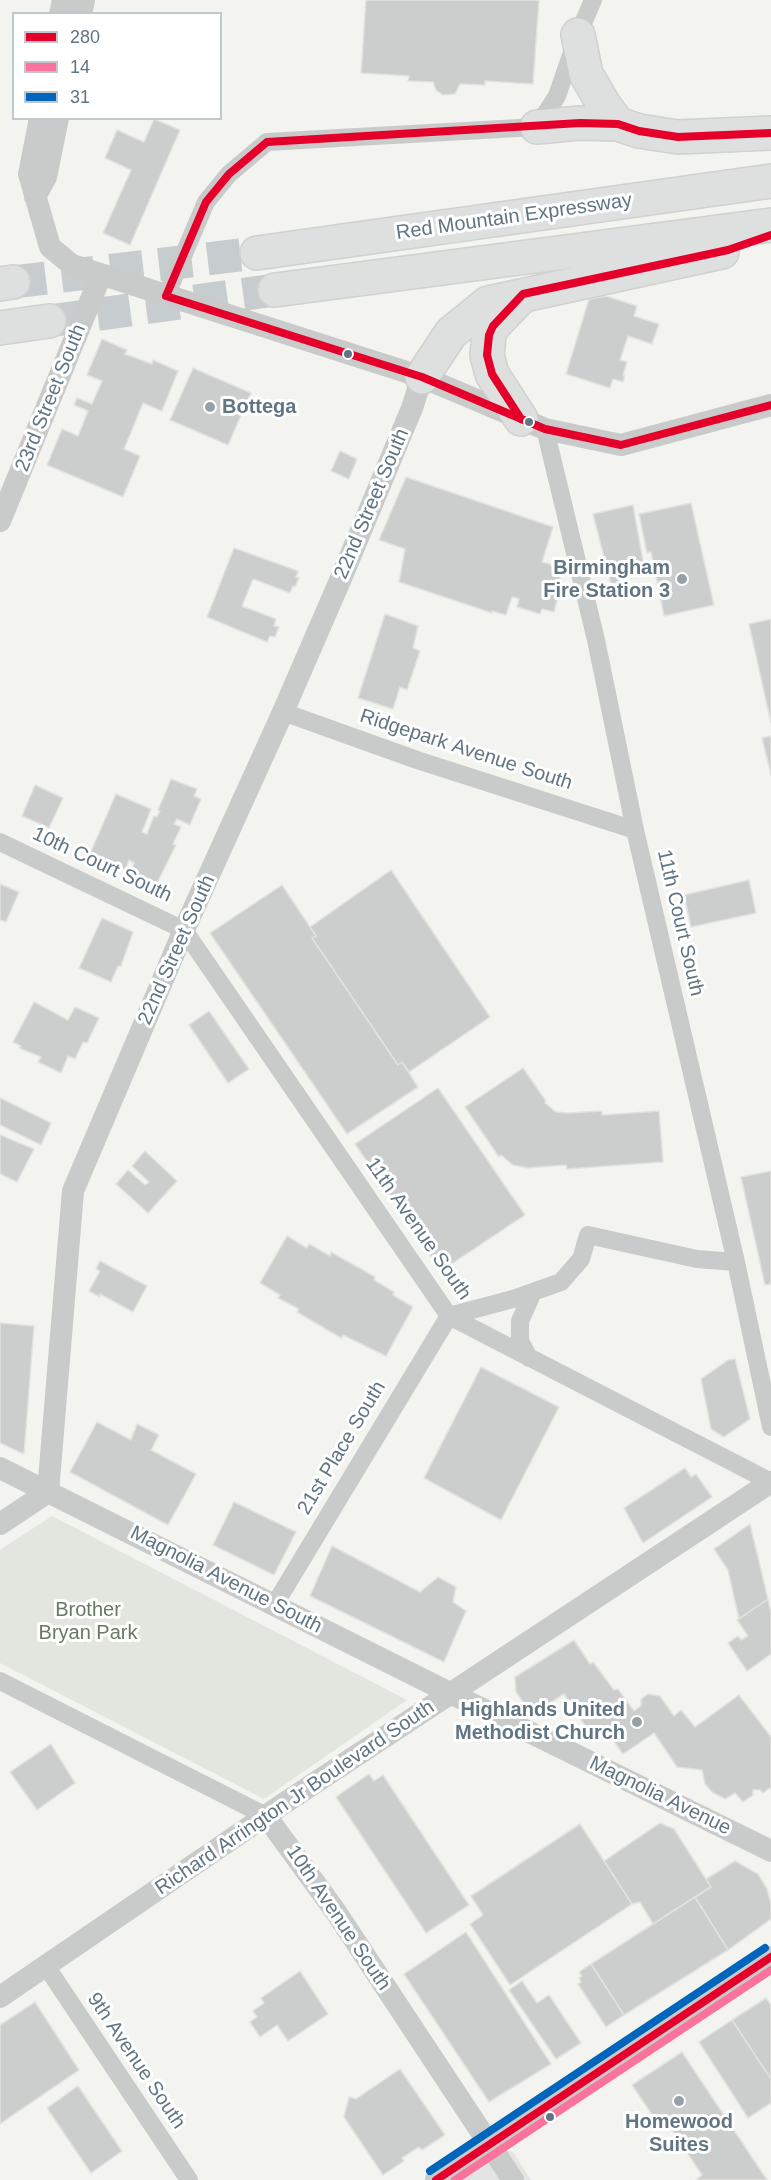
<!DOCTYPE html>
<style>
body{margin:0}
#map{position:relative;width:771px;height:2180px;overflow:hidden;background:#f3f3f0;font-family:Helvetica,sans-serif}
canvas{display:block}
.legend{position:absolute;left:12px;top:12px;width:210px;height:108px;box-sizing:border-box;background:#fff;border:2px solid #c0c8cd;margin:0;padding:8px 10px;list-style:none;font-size:18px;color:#617582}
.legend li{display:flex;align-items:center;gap:12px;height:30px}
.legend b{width:30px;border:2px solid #c0c8cd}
</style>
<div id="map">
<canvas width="771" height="2180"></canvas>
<ul class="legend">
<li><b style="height:8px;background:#e4002b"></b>280</li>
<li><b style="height:8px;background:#fb739b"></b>14</li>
<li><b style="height:8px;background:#0065bd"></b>31</li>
</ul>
</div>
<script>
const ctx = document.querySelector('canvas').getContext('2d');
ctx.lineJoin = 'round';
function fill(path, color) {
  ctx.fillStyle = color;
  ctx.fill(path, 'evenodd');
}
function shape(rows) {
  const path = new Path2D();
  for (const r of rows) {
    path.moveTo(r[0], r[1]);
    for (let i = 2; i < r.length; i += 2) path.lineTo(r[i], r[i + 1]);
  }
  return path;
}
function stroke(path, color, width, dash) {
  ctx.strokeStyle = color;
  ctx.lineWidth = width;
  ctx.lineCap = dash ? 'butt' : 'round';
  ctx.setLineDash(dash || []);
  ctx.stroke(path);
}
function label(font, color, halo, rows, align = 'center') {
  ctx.font = font + ' Helvetica,sans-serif';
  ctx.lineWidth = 6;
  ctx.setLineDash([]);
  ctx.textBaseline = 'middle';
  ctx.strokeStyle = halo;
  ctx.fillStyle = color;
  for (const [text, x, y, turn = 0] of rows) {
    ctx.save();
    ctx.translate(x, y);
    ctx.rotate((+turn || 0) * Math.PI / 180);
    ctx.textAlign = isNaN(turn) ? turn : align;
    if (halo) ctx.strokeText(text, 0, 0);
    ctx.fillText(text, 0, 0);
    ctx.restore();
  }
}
const built = shape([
 [501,2149,513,2152,531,2180,454,2180]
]);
const green = shape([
 [52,1516,407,1700,264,1799,0,1663,0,1550]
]);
const building = shape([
 [366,0,539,0,533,84,485,81,485,85,460,84,455,94,443,95,436,90,433,82,408,81,409,76,361,73,366,0],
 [154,119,180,130,130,245,103,233,131,170,105,158,117,130,144,142,154,119],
 [606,296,637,306,634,316,659,324,652,344,628,336,620,360,627,362,623,375,625,375,623,382,613,379,610,388,566,374,589,299,606,296],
 [102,339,127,350,125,354,152,364,153,360,178,371,162,411,143,403,124,449,140,456,123,497,47,465,62,429,78,436,88,411,74,405,77,398,92,404,102,381,87,375,102,339],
 [193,368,251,393,228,445,170,420,193,368],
 [340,451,357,459,349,479,331,471,340,451],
 [406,477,553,527,542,562,550,564,557,571,562,582,554,612,542,609,540,614,517,607,519,599,512,597,506,615,492,611,492,613,399,582,405,549,379,540,406,477],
 [691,503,714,605,664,616,651,552,647,553,639,514,691,503],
 [633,505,644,566,625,570,627,580,611,584,593,514,633,505],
 [234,548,298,571,296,577,299,578,295,587,293,586,290,593,253,579,242,606,276,619,274,626,279,627,275,637,270,636,267,642,207,617,234,548],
 [385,614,418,626,413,648,420,651,407,690,400,687,393,709,358,698,385,614],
 [771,619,771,723,749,624,771,619],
 [771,736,771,775,762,738,771,736],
 [171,779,197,789,194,796,201,799,190,825,177,819,174,824,181,827,173,844,176,845,156,885,130,874,134,863,129,860,125,870,89,856,116,794,151,809,142,832,147,834,154,816,157,817,160,811,158,810,171,779],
 [35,785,63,798,49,828,22,816,35,785],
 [391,870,490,1017,409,1072,402,1062,398,1065,312,938,316,936,310,927,391,870],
 [749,880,756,913,691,927,684,895,749,880],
 [0,884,19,892,6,922,0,920,0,884],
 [282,885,316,936,312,938,398,1065,402,1062,418,1087,347,1134,210,933,282,885],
 [102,918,133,932,121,966,118,966,111,982,79,968,102,918],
 [34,1002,68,1020,75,1007,99,1018,87,1043,83,1042,75,1059,68,1056,61,1073,38,1062,41,1057,19,1048,21,1046,13,1042,34,1002],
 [209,1011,249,1069,228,1083,189,1025,209,1011],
 [523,1068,546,1101,545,1103,556,1112,568,1113,602,1111,602,1115,659,1111,663,1162,567,1169,566,1165,528,1168,513,1165,501,1155,499,1157,465,1107,523,1068],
 [438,1088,525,1215,441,1271,355,1144,438,1088],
 [0,1098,51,1123,41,1145,0,1125,0,1098],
 [0,1135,34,1149,17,1182,0,1174,0,1135],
 [145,1151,177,1181,148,1213,116,1184,128,1170,145,1185,149,1182,132,1166,145,1151],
 [771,1171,771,1284,765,1285,741,1177,771,1171],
 [287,1236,307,1248,309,1244,330,1256,331,1252,375,1277,374,1280,394,1292,393,1295,413,1307,386,1356,343,1335,341,1338,297,1312,299,1309,278,1298,280,1295,260,1283,287,1236],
 [100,1261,147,1286,133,1312,100,1294,100,1297,89,1291,100,1271,96,1269,100,1261],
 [0,1323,34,1326,24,1454,0,1443,0,1323],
 [735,1359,750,1419,724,1437,711,1429,701,1379,728,1360,735,1359],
 [481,1367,559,1407,501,1520,424,1478,481,1367],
 [97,1422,131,1440,137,1424,159,1435,151,1450,196,1474,168,1525,70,1472,97,1422],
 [685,1468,691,1477,696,1474,712,1497,643,1543,624,1508,685,1468],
 [234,1502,296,1532,274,1575,213,1545,234,1502],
 [750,1524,768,1599,739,1619,728,1570,714,1549,750,1524],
 [332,1546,420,1592,438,1577,456,1587,453,1602,466,1611,444,1662,310,1596,332,1546],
 [768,1599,771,1613,771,1654,747,1671,728,1643,738,1636,741,1640,748,1636,737,1620,768,1599],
 [574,1640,590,1664,593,1662,614,1690,618,1689,634,1711,641,1706,641,1699,648,1694,660,1696,674,1716,681,1710,695,1727,739,1695,771,1737,771,1787,763,1793,760,1790,753,1790,753,1795,743,1802,735,1793,725,1799,712,1792,705,1784,702,1770,677,1767,654,1733,623,1754,610,1736,604,1740,598,1732,592,1736,564,1694,538,1711,525,1705,516,1692,515,1677,574,1640],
 [51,1744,75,1783,37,1810,10,1772,51,1744],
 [369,1774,374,1781,383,1775,469,1905,426,1933,336,1797,369,1774],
 [660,1823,674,1829,711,1887,653,1924,640,1902,632,1904,604,1861,660,1823],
 [580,1824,632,1904,510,1985,470,1924,483,1915,471,1896,580,1824],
 [735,1861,758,1874,767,1889,771,1904,771,1919,728,1950,695,1897,711,1887,706,1879,735,1861],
 [695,1897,728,1950,624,2015,591,1964,695,1897],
 [466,1932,551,2064,489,2102,404,1974,466,1932],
 [591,1964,624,2015,606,2027,578,1984,581,1982,579,1978,582,1976,579,1972,591,1964],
 [300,1971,328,2014,288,2041,277,2025,260,2037,250,2022,257,2017,253,2011,264,2003,261,1998,300,1971],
 [522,1981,537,2003,549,1995,581,2043,556,2059,509,1990,522,1981],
 [766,1998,771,2005,771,2079,732,2020,766,1998],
 [35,2002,79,2070,0,2124,0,2025,35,2002],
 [732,2020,771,2079,771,2103,748,2118,699,2042,732,2020],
 [682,2052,767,2180,696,2180,702,2175,664,2118,657,2122,632,2085,682,2052],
 [400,2069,445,2135,422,2150,419,2147,402,2158,404,2161,383,2175,344,2117,349,2097,356,2099,400,2069],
 [78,2086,122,2151,91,2173,47,2108,78,2086]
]);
const motorwayTunnel = shape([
 [13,282,257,253],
 [49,321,275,290]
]);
const minor = shape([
 [166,296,206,202,229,174,267,142,537,127,557,96,578,35,593,0],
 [545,429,596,640,635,830,736,1262,771,1427],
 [283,712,417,760,635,830],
 [0,842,184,930,449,1316,771,1482],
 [449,1316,513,1299,561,1282,581,1259,588,1235,697,1259,736,1262],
 [529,1358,520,1341,520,1321,533,1292],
 [275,1604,449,1316],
 [0,1681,266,1816],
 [46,1966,189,2180]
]);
const tertiary = shape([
 [60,14,63,0],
 [81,14,84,0],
 [40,118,29,174,50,247,72,265,422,377,545,429,621,445,771,405],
 [35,197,46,177,58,118],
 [0,521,101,275],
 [0,1468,452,1694,771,1851],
 [0,1524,48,1492,73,1191,184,930,283,712,342,576,412,408,422,377],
 [266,1816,336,1912,513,2180],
 [0,1997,283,1804,771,1482],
 [436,2180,771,1957]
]);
const motorway = shape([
 [578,35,586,74,604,105,618,124],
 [537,127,580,123,618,124,639,131,678,137,771,133],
 [257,253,771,181],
 [0,284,13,282],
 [275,290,771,225],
 [0,328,49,321],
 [422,377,451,333,488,303,722,252],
 [521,419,492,374,487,355,489,335,493,326,522,296]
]);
const bus1 = shape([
 [771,133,678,137,639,131,618,124,580,123,267,142,229,174,206,202,166,296,422,377,545,429,621,445,771,405],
 [521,419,492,374,487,355,489,335,493,326,523,294,728,250,771,235],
 [436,2180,771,1957]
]);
const bus2 = shape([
 [455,2180,771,1970]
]);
const bus3 = shape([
 [430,2171,765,1948]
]);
const markers = [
 [348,354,5,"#617582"],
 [210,407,6,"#94a1a8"],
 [529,422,5,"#617582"],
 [682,579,6,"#94a1a8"],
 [637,1722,6,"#94a1a8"],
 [679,2101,6,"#94a1a8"],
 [550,2117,5,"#617582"]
];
const streetNames = [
 ["Red Mountain Expressway",514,217,-8],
 ["23rd Street South",51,398,-68],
 ["22nd Street South",372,504,-67],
 ["Ridgepark Avenue South",466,750,18],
 ["10th Court South",102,865,25],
 ["11th Court South",680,923,77],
 ["22nd Street South",177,950,-66],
 ["11th Avenue South",418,1229,55],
 ["21st Place South",342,1448,-59],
 ["Magnolia Avenue South",226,1580,27],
 ["Magnolia Avenue",660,1796,26],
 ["Richard Arrington Jr Boulevard South",295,1798,-34],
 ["10th Avenue South",338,1918,56],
 ["9th Avenue South",136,2061,56]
];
const poiNames = [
 ["Bottega",222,407,"left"],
 ["Birmingham",670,568],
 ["Fire Station 3",670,591],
 ["Highlands United",625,1710],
 ["Methodist Church",625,1733],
 ["Homewood",679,2122,"center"],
 ["Suites",679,2145,"center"]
];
const parkNames = [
 ["Brother",88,1610],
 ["Bryan Park",88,1633]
];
fill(built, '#e3e4e3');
fill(green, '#e2e6de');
fill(building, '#cccece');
stroke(building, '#e2e2e0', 1.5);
stroke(motorwayTunnel, '#c7cdcf', 33, [33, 16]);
stroke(motorway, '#d0d1d0', 36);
stroke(minor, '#c9cbcb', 18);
stroke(tertiary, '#c9cbcb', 22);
stroke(motorway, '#dedfdf', 33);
stroke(bus1, '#e4002b', 8);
stroke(bus2, '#fb739b', 8);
stroke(bus3, '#0065bd', 8);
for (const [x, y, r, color] of markers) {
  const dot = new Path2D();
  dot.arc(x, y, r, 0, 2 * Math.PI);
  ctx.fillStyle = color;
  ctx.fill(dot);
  stroke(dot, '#fff', 2);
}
label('20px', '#617582', '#fff', streetNames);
label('bold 20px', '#617582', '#fff', poiNames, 'right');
label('20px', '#677960', '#fff', parkNames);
</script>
